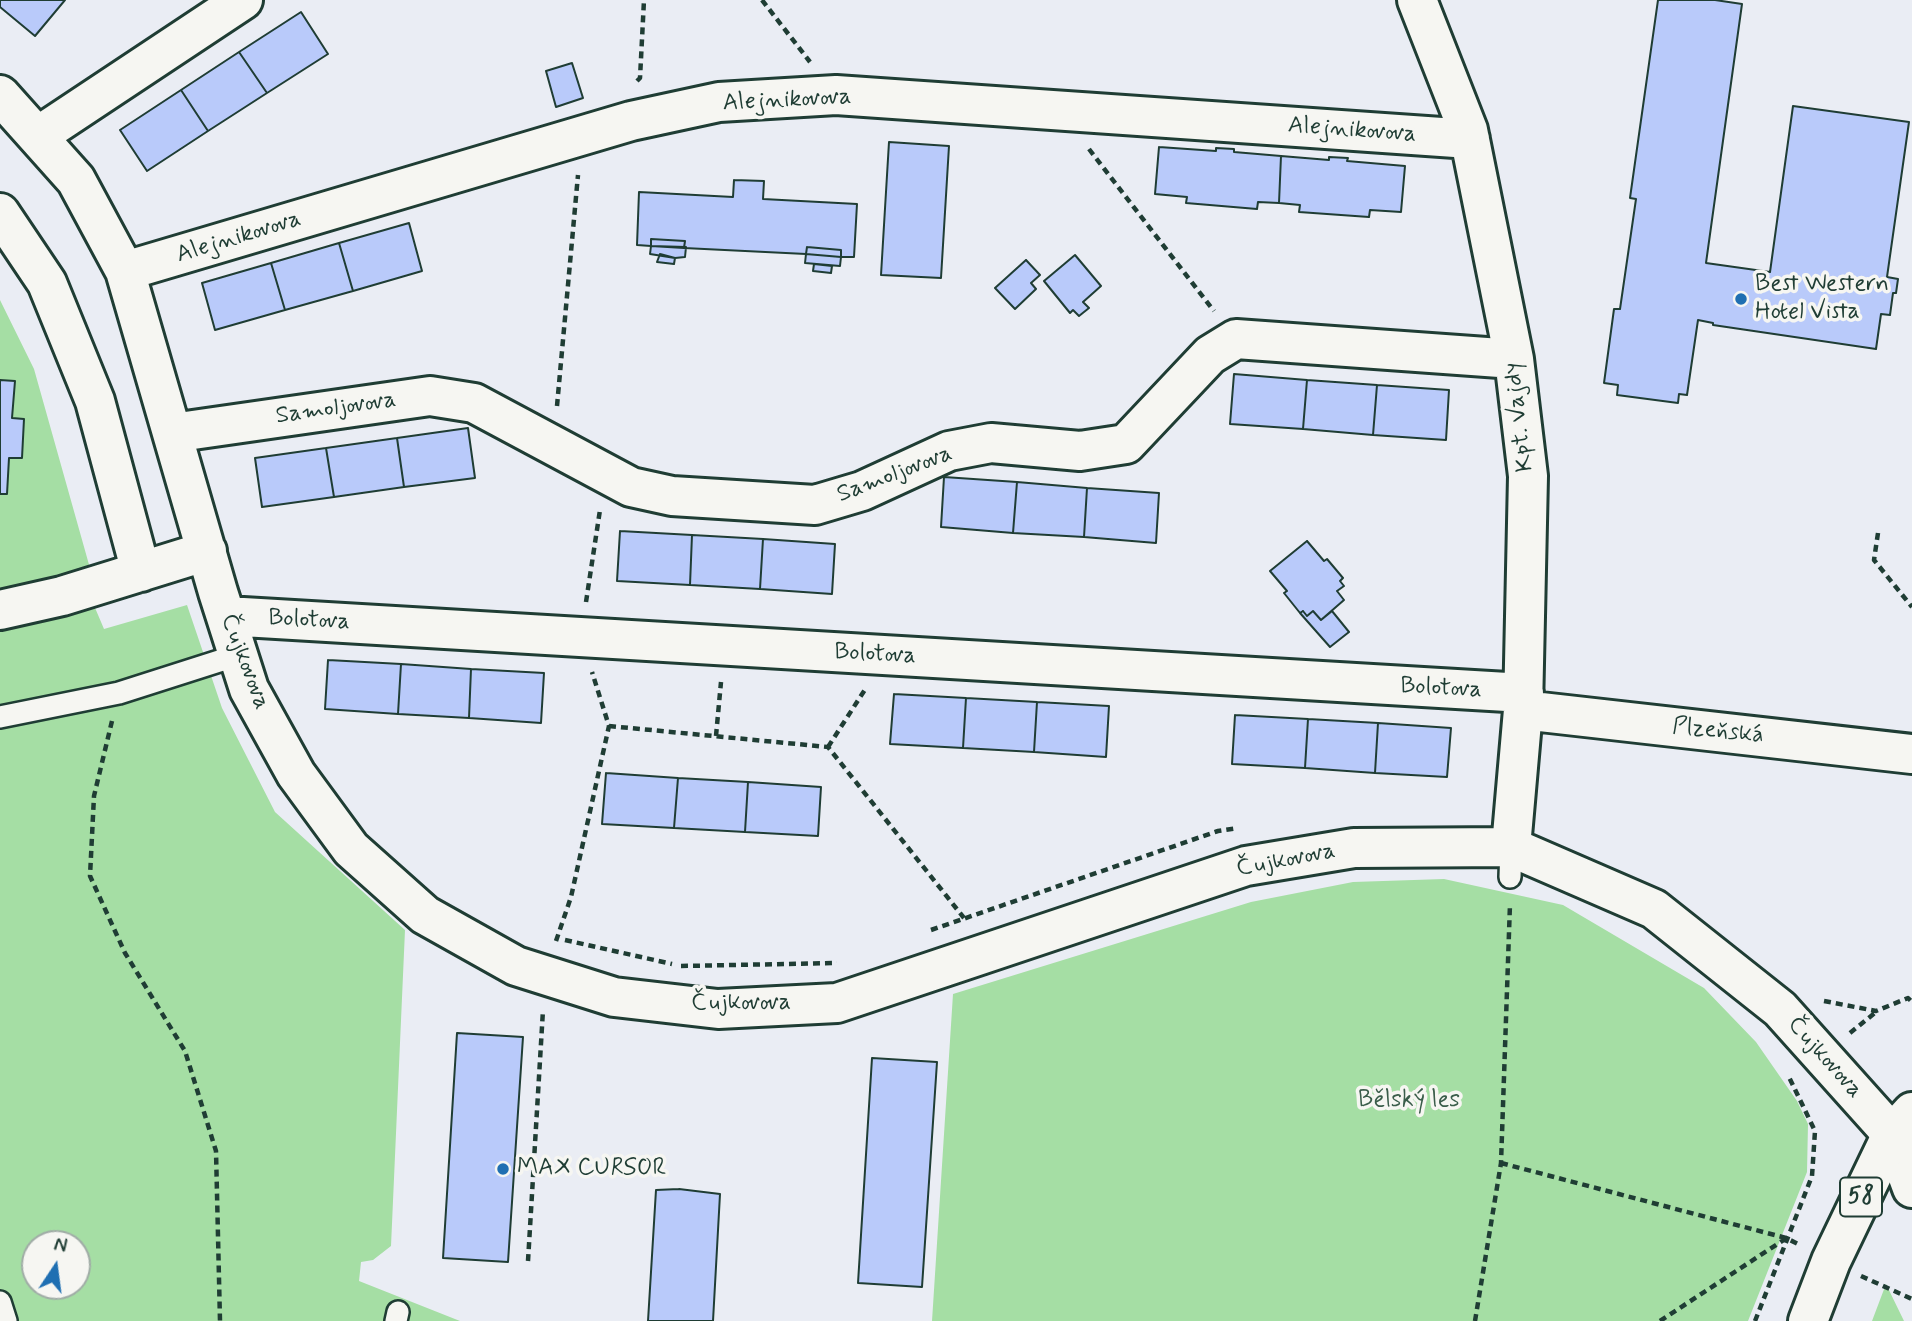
<!DOCTYPE html>
<meta charset="utf-8">
<style>
body{margin:0}
#map{position:relative;width:1912px;height:1321px;overflow:hidden;background:#eaedf4;font-family:Mynerve,sans-serif}
canvas{display:block}
.north{position:absolute;left:21px;top:1230px;width:70px;height:70px;box-sizing:border-box;background:#f6f6f2;border:2px solid #a0aca6;border-radius:50%;rotate:13deg;font-size:19px;font-weight:700;line-height:28px;text-align:center;color:#1f3d34}
.north::after{content:'';display:block;margin:auto;width:24px;height:32px;background:#1f6fb2;clip-path:polygon(50% 0,100% 100%,50% 72%,0 100%)}
</style>
<div id="map">
<canvas width="1912" height="1321"></canvas>
<div class="north">N</div>
</div>
<script>
const ctx = document.querySelector('canvas').getContext('2d');
ctx.lineJoin = 'round';
function fill(path, color) {
  ctx.fillStyle = color;
  ctx.fill(path, 'evenodd');
}
function shape(rows) {
  const path = new Path2D();
  for (const r of rows) {
    path.moveTo(r[0], r[1]);
    for (let i = 2; i < r.length; i += 2) path.lineTo(r[i], r[i + 1]);
  }
  return path;
}
function stroke(path, color, width, dash) {
  ctx.strokeStyle = color;
  ctx.lineWidth = width;
  ctx.lineCap = dash ? 'butt' : 'round';
  ctx.setLineDash(dash || []);
  ctx.stroke(path);
}
function label(font, color, halo, rows, align = 'center') {
  ctx.font = font + ' Mynerve,sans-serif';
  ctx.lineWidth = 7;
  ctx.setLineDash([]);
  ctx.textBaseline = 'middle';
  ctx.strokeStyle = halo;
  ctx.fillStyle = color;
  for (const [text, x, y, turn = 0] of rows) {
    ctx.save();
    ctx.translate(x, y);
    ctx.rotate((+turn || 0) * Math.PI / 180);
    ctx.textAlign = isNaN(turn) ? turn : align;
    if (halo) ctx.strokeText(text, 0, 0);
    ctx.fillText(text, 0, 0);
    ctx.restore();
  }
}
const green = shape([
 [0,300,34,369,95,586,0,610],
 [90,596,104,629,187,605,222,708,275,812,405,930,391,1246,373,1260,361,1262,359,1281,460,1321,0,1321,0,617],
 [35,1244,77,1244,77,1286,35,1286],
 [1444,879,1563,905,1704,988,1756,1042,1797,1101,1808,1124,1807,1172,1748,1321,932,1321,953,994,1251,902,1353,882],
 [1886,1284,1904,1321,1872,1321]
]);
const building = shape([
 [0,0,65,0,35,36,0,7,0,0],
 [1658,0,1715,0,1742,4,1706,263,1770,272,1793,106,1909,122,1887,277,1898,279,1896,293,1893,293,1890,315,1881,314,1876,349,1713,325,1713,323,1698,320,1687,395,1679,394,1678,403,1617,395,1618,385,1604,383,1614,309,1620,309,1636,199,1630,198,1658,0],
 [301,12,328,54,267,93,239,52,301,12],
 [239,52,267,93,208,131,181,90,239,52],
 [572,63,583,98,556,107,546,71,572,63],
 [181,90,208,131,147,171,120,130,181,90],
 [889,142,949,146,941,278,881,275,889,142],
 [1159,147,1216,151,1216,148,1234,149,1234,152,1281,156,1279,203,1258,202,1257,209,1186,203,1187,197,1155,194,1159,147],
 [1281,156,1329,160,1329,157,1348,158,1347,161,1405,166,1401,212,1370,210,1369,217,1299,212,1300,205,1279,203,1281,156],
 [734,180,764,181,763,199,857,204,854,257,841,257,841,250,807,247,806,254,684,248,685,241,651,239,651,246,637,245,639,192,733,197,734,180],
 [409,223,422,271,353,291,339,243,409,223],
 [651,239,685,241,684,248,651,246,651,239],
 [339,243,353,291,285,310,271,263,339,243],
 [651,246,686,247,685,257,675,258,650,254,651,246],
 [807,247,841,250,841,257,806,254,807,247],
 [660,254,675,258,674,264,657,262,660,254],
 [806,254,841,257,840,266,805,263,806,254],
 [1075,255,1101,286,1083,302,1089,308,1079,316,1073,310,1070,313,1044,281,1075,255],
 [1026,260,1040,275,1031,283,1036,289,1015,309,995,288,1026,260],
 [271,263,285,310,215,330,202,283,271,263],
 [814,264,832,266,831,273,813,271,814,264],
 [1234,374,1307,380,1303,429,1230,424,1234,374],
 [0,380,15,381,12,418,24,419,22,458,9,458,7,494,0,494,0,380],
 [1307,380,1377,385,1373,435,1303,429,1307,380],
 [1377,385,1449,390,1446,440,1373,435,1377,385],
 [468,428,475,478,404,487,397,438,468,428],
 [397,438,404,487,334,497,326,448,397,438],
 [326,448,334,497,262,507,255,458,326,448],
 [944,477,1017,482,1013,533,941,527,944,477],
 [1017,482,1087,488,1084,537,1013,533,1017,482],
 [1087,488,1159,493,1156,543,1084,537,1087,488],
 [620,531,692,535,690,585,617,581,620,531],
 [692,535,763,539,760,589,690,585,692,535],
 [763,539,835,544,832,594,760,589,763,539],
 [1307,541,1324,561,1327,559,1343,578,1340,581,1344,586,1337,591,1344,600,1321,620,1313,611,1307,616,1303,611,1300,613,1284,593,1287,591,1270,571,1307,541],
 [1303,611,1307,616,1313,611,1321,620,1332,611,1349,632,1330,647,1300,613,1303,611],
 [328,660,401,664,398,714,325,709,328,660],
 [401,664,471,669,469,718,398,714,401,664],
 [471,669,544,673,541,723,469,718,471,669],
 [894,694,966,698,963,748,890,744,894,694],
 [966,698,1037,702,1034,752,963,748,966,698],
 [1037,702,1109,706,1106,757,1034,752,1037,702],
 [1235,715,1308,719,1305,768,1232,764,1235,715],
 [1308,719,1378,723,1375,773,1305,768,1308,719],
 [1378,723,1451,728,1447,777,1375,773,1378,723],
 [606,773,678,778,674,828,602,824,606,773],
 [678,778,748,782,745,832,674,828,678,778],
 [748,782,821,787,818,836,745,832,748,782],
 [457,1033,523,1037,508,1262,443,1258,457,1033],
 [872,1058,937,1062,922,1287,858,1283,872,1058],
 [679,1189,720,1194,713,1321,648,1321,656,1190,679,1189]
]);
const path = shape([
 [762,0,810,62],
 [637,81,640,78,644,0],
 [1089,149,1214,311],
 [557,406,578,175],
 [1878,533,1874,560,1912,607],
 [586,602,600,510],
 [112,721,94,796,90,876,125,953,185,1051,216,1151,220,1321],
 [609,726,828,747,964,918],
 [716,736,721,682],
 [828,747,866,688],
 [931,930,1218,831,1238,828],
 [565,940,672,964],
 [556,941,571,897,609,726,592,672],
 [681,966,837,963],
 [1824,1001,1876,1011,1908,998,1912,1002],
 [1850,1033,1876,1012],
 [1501,1163,1786,1238,1800,1245],
 [528,1261,543,1010],
 [1861,1276,1912,1299],
 [1475,1321,1501,1163,1510,904],
 [1660,1321,1785,1239],
 [1755,1321,1812,1176,1815,1131,1789,1077]
]);
const lane = shape([
 [0,717,119,693,238,655],
 [1510,877,1511,847],
 [0,1302,6,1321],
 [396,1321,398,1312]
]);
const street = shape([
 [1417,0,1468,130,1514,359,1528,476,1523,710,1511,847],
 [0,95,76,180,125,271,218,592,249,689,296,774,351,849,425,915,516,966,614,997,718,1009,837,1003,1246,866,1354,848,1511,847,1654,909,1780,1009,1892,1134,1912,1188],
 [38,136,243,0],
 [0,213,47,283,95,401,141,572],
 [125,271,631,121,719,102,836,95,1470,139],
 [172,433,430,396,474,403,631,487,672,496,815,505,862,491,949,451,991,443,1080,451,1126,444,1210,355,1236,339,1514,359],
 [0,610,62,596,207,551],
 [226,616,1524,693],
 [1523,710,1912,754]
]);
const primary = shape([
 [1808,1321,1831,1261,1892,1134,1912,1112]
]);
const markers = [
 [1741,299,7,"#1f6fb2"],
 [503,1169,7,"#1f6fb2"]
];
const shields = [
 [1861,1197,42]
];
const shieldNames = [
 ["58",1861,1197]
];
const streetNames = [
 ["Alejnikovova",787,101,-3],
 ["Alejnikovova",1352,131,4],
 ["Alejnikovova",239,238,-17],
 ["Samoljovova",336,409,-8],
 ["Kpt. Vajdy",1520,417,-97],
 ["Samoljovova",895,475,-21],
 ["Bolotova",309,621,3],
 ["Bolotova",875,655,3],
 ["Čujkovova",244,662,69],
 ["Bolotova",1441,689,3],
 ["Plzeňská",1718,732,6],
 ["Čujkovova",1286,861,-11],
 ["Čujkovova",741,1004],
 ["Čujkovova",1824,1058,48]
];
const poiNames = [
 ["Best Western",1755,285],
 ["Hotel Vista",1755,313],
 ["MAX CURSOR",517,1169]
];
const parkNames = [
 ["Bělský les",1409,1101]
];
fill(green, '#a5dea4');
fill(building, '#b9cafa');
stroke(building, '#1f3d34', 2);
stroke(lane, '#1f3d34', 26);
stroke(street, '#1f3d34', 44);
stroke(primary, '#1f3d34', 44);
stroke(path, '#1f3d34', 4.5, [7, 5]);
stroke(lane, '#f6f6f2', 21);
stroke(street, '#f6f6f2', 38);
stroke(primary, '#f6f6f2', 38);
for (const [x, y, r, color] of markers) {
  const dot = new Path2D();
  dot.arc(x, y, r, 0, 2 * Math.PI);
  ctx.fillStyle = color;
  ctx.fill(dot);
  stroke(dot, '#f6f6f2', 2.5);
}
for (const [x, y, w] of shields) {
  const box = new Path2D();
  box.roundRect(x - w / 2, y - 19.5, w, 39, 5);
  ctx.fillStyle = '#f6f6f2';
  ctx.fill(box);
  stroke(box, '#1f3d34', 2);
}
label('bold 23px', '#1f3d34', null, shieldNames);
label('24px', '#1f3d34', '#f6f6f2', streetNames);
label('24px', '#1f3d34', '#f6f6f2', poiNames, 'left');
label('24px', '#3a5d4a', '#f6f6f2', parkNames);
</script>
